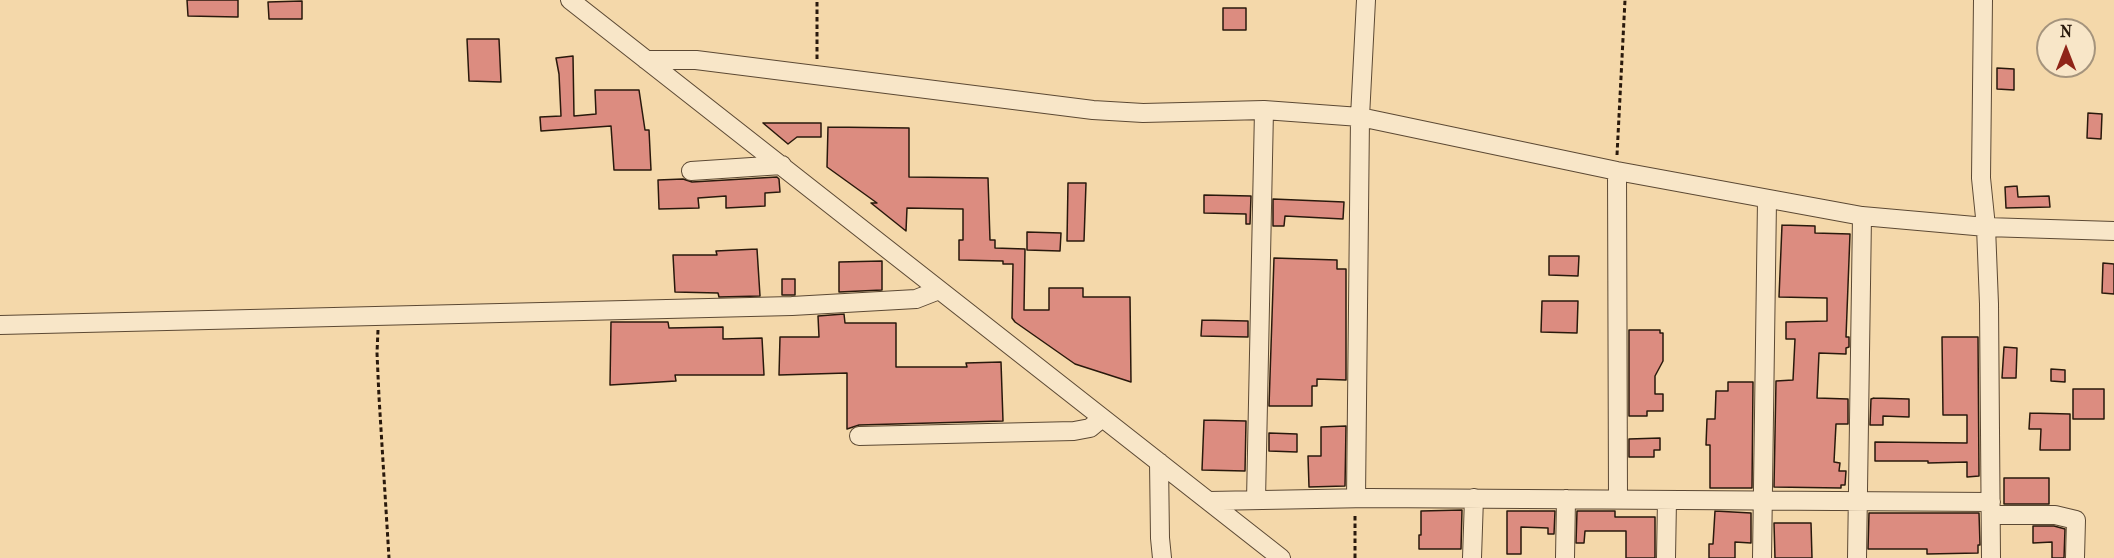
<!DOCTYPE html>
<style>
body{margin:0}
#map{position:relative;width:2114px;height:558px;overflow:hidden;background:#f4d8aa;font-family:"IM FELL French Canon",serif}
canvas{display:block}
.north{position:absolute;left:2036px;top:18px;width:60px;height:60px;box-sizing:border-box;background:#f8e6c8;border:2px solid #a5947d;border-radius:50%;rotate:0deg;font-size:16px;font-weight:700;line-height:24px;text-align:center;color:#29190c}
.north::after{content:'';display:block;margin:auto;width:21px;height:27px;background:#8f2418;clip-path:polygon(50% 0,100% 100%,50% 72%,0 100%)}
</style>
<div id="map">
<canvas width="2114" height="558"></canvas>
<div class="north">N</div>
</div>
<script>
const ctx = document.querySelector('canvas').getContext('2d');
ctx.lineJoin = 'round';
function fill(path, color) {
  ctx.fillStyle = color;
  ctx.fill(path, 'evenodd');
}
function shape(rows) {
  const path = new Path2D();
  for (const r of rows) {
    path.moveTo(r[0], r[1]);
    for (let i = 2; i < r.length; i += 2) path.lineTo(r[i], r[i + 1]);
  }
  return path;
}
function stroke(path, color, width, dash) {
  ctx.strokeStyle = color;
  ctx.lineWidth = width;
  ctx.lineCap = dash ? 'butt' : 'round';
  ctx.setLineDash(dash || []);
  ctx.stroke(path);
}
const building = shape([
 [187,0,238,0,238,17,188,16,187,0],
 [302,1,302,19,269,19,268,2,302,1],
 [1223,8,1246,8,1246,30,1223,30,1223,8],
 [467,39,499,39,501,82,469,81,467,39],
 [573,56,574,116,596,114,595,90,639,90,645,130,649,130,651,170,614,170,611,126,541,131,540,117,561,116,559,74,556,58,573,56],
 [1997,68,2014,69,2014,90,1997,89,1997,68],
 [2088,113,2102,114,2101,139,2087,138,2088,113],
 [763,123,821,123,821,137,797,137,788,144,763,123],
 [828,127,909,128,909,177,988,178,990,240,995,240,995,248,1025,249,1024,310,1049,310,1049,288,1083,288,1083,297,1130,297,1131,382,1075,364,1015,322,1012,318,1013,264,1003,264,1003,261,959,260,959,240,963,240,963,209,907,208,906,231,871,203,877,203,827,167,828,127],
 [777,177,779,179,780,192,765,193,765,206,726,208,726,196,698,198,699,208,659,209,658,180,683,179,692,182,777,177],
 [1068,183,1086,183,1084,241,1067,241,1068,183],
 [2017,186,2018,197,2049,196,2050,207,2006,208,2005,187,2017,186],
 [1204,195,1251,196,1250,224,1246,224,1246,214,1204,213,1204,195],
 [1273,199,1344,202,1343,219,1285,216,1284,226,1273,226,1273,199],
 [1782,225,1815,226,1815,233,1850,234,1846,337,1849,337,1849,347,1846,348,1846,354,1819,353,1817,398,1848,399,1848,424,1836,424,1834,462,1840,463,1839,471,1846,471,1845,485,1841,485,1841,488,1774,487,1776,381,1793,380,1795,339,1786,339,1786,322,1827,321,1827,298,1779,297,1782,225],
 [1027,232,1061,233,1060,251,1027,250,1027,232],
 [757,249,760,296,719,297,718,293,675,292,673,255,717,255,716,251,757,249],
 [1549,256,1579,256,1578,276,1549,275,1549,256],
 [1274,258,1337,260,1337,269,1346,269,1346,380,1317,379,1317,386,1312,386,1312,406,1269,406,1274,258],
 [882,261,882,290,839,292,839,262,882,261],
 [2103,263,2114,264,2114,294,2102,293,2103,263],
 [782,279,795,279,795,295,782,295,782,279],
 [1542,301,1578,301,1577,333,1541,332,1542,301],
 [844,314,845,323,896,323,896,367,967,367,966,363,1001,362,1003,421,859,425,847,429,847,373,779,375,780,337,819,337,818,316,844,314],
 [1202,320,1248,321,1248,337,1201,336,1202,320],
 [611,322,668,322,669,328,723,327,723,339,762,338,764,375,675,375,676,381,610,385,611,322],
 [1629,330,1660,330,1660,333,1663,333,1663,361,1655,376,1655,394,1663,394,1663,411,1647,411,1647,416,1629,416,1629,330],
 [1942,337,1978,337,1979,476,1967,477,1967,462,1928,463,1928,461,1875,461,1875,442,1967,443,1967,415,1943,415,1942,337],
 [2004,347,2017,348,2016,378,2002,378,2004,347],
 [2051,369,2065,370,2065,382,2051,381,2051,369],
 [1728,382,1753,382,1752,488,1710,488,1710,445,1706,445,1707,419,1715,419,1716,391,1728,391,1728,382],
 [2073,389,2104,389,2104,419,2073,419,2073,389],
 [1874,398,1909,399,1909,417,1883,416,1883,425,1870,425,1871,399,1874,398],
 [2030,413,2070,414,2070,450,2040,450,2041,429,2029,429,2030,413],
 [1204,420,1246,421,1245,471,1202,470,1204,420],
 [1346,426,1345,486,1309,487,1308,456,1321,456,1321,427,1346,426],
 [1269,433,1297,434,1297,452,1269,451,1269,433],
 [1660,438,1660,450,1654,450,1654,457,1629,457,1629,439,1660,438],
 [2004,478,2049,478,2049,504,2004,504,2004,478],
 [1462,510,1461,549,1419,549,1419,535,1421,535,1421,511,1462,510],
 [1507,511,1555,511,1554,534,1548,534,1548,528,1521,527,1521,554,1507,554,1507,511],
 [1577,511,1615,511,1615,517,1655,517,1655,558,1626,558,1626,531,1585,531,1584,543,1576,543,1577,511],
 [1715,511,1751,513,1751,543,1735,542,1735,558,1709,558,1709,544,1713,544,1715,511],
 [1869,513,1979,513,1980,545,1978,545,1978,553,1927,554,1927,549,1868,549,1869,513],
 [1774,523,1811,523,1812,558,1775,558,1774,523],
 [2033,526,2054,526,2065,529,2064,558,2052,558,2052,542,2033,543,2033,526]
]);
const path = shape([
 [817,59,817,0],
 [1617,155,1625,0],
 [378,330,377,353,379,397,389,558],
 [1355,558,1355,515]
]);
const minor = shape([
 [570,0,1281,558],
 [1983,0,1981,178,1986,227,1989,304,1991,558],
 [646,60,696,60,1093,110,1143,113,1264,110,1360,117,1617,171,1862,216,1986,227,2114,231],
 [691,171,782,165],
 [1617,171,1618,499],
 [0,325,792,306,916,299,939,290],
 [859,436,1074,431,1090,428,1102,418],
 [1159,462,1160,538,1162,558],
 [1356,498,1360,117,1366,0],
 [1256,500,1264,110],
 [1209,501,1369,498,1991,502],
 [1991,515,2055,515,2076,520,2075,558],
 [1472,558,1474,498],
 [1565,558,1566,499],
 [1666,558,1667,500],
 [1762,558,1767,200],
 [1857,558,1862,216]
]);
fill(building, '#dc8c80');
stroke(building, '#29190c', 1.5);
stroke(minor, '#5c4934', 20);
stroke(path, '#29190c', 3, [4.5, 3]);
stroke(minor, '#f8e6c8', 18);
</script>
